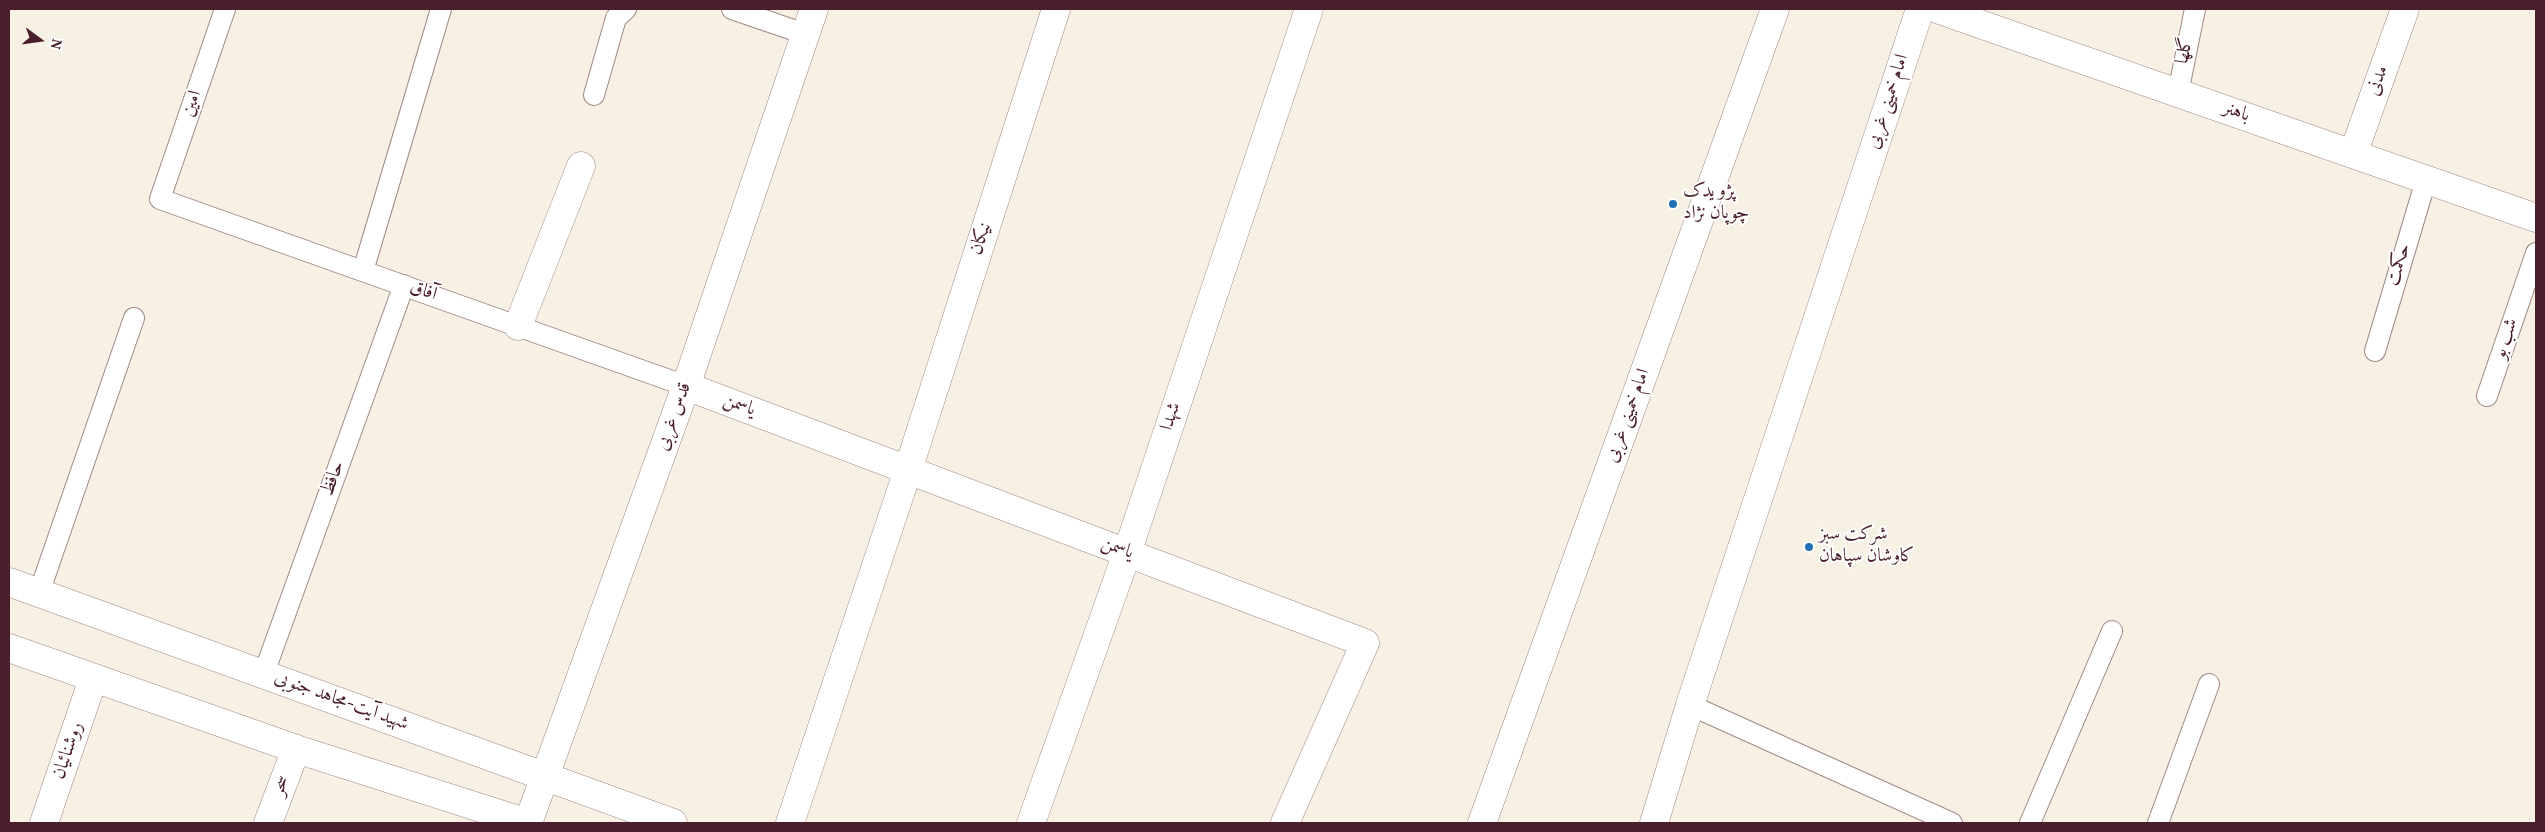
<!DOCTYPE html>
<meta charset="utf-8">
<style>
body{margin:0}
#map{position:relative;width:2545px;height:832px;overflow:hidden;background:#f7f1e3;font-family:Vollkorn,serif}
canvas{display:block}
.frame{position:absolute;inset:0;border:10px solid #4a1f2b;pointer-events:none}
.north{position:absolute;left:15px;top:15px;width:50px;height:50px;-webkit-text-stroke:4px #fff;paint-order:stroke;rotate:104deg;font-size:14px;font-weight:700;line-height:20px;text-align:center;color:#4a1f2b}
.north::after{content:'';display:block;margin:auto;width:18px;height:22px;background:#4a1f2b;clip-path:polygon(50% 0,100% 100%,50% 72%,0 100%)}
</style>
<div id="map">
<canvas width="2545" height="832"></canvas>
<div class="frame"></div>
<div class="north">N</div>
</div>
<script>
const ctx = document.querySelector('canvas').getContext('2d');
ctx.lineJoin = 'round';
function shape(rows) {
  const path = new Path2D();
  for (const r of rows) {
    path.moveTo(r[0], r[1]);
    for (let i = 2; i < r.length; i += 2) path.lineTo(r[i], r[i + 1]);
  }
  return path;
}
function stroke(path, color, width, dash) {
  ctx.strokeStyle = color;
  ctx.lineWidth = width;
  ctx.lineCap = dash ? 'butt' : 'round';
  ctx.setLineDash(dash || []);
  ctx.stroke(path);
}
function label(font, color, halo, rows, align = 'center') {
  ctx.font = font + ' Vollkorn,Amiri,serif';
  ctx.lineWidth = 4;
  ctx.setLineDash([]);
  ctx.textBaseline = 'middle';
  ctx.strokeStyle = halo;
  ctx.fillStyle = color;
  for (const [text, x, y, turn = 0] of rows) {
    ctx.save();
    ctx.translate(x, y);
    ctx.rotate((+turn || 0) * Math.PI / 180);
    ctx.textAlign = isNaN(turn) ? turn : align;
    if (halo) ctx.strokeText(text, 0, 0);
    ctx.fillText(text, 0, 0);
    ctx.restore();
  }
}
const lane = shape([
 [225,9,160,199,686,386],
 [732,9,805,34],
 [2178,93,2195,9],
 [594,95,616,18,626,9],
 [363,271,441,9],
 [2375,351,2426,180],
 [2487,396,2536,253],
 [39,593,134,318],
 [264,673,404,285],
 [1690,705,1952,823],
 [2030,823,2112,631],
 [2158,823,2209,684]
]);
const street = shape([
 [1937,9,2536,218],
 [2353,154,2405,9],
 [518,326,581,166],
 [686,386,1365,643,1285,823],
 [44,823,93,679],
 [268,823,296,749],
 [790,823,908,470,1056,9],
 [1031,823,1127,553,1309,9]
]);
const secondary = shape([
 [9,582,673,823],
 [9,648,296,749,528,823],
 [528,823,686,386,814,9],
 [1482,823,1775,9],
 [1654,823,1690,705,1920,9]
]);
const markers = [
 [1673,204,5,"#1f6fb2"],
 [1809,547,5,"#1f6fb2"]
];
const streetNames = [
 ["گلها",2186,51,-78],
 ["مدنی",2379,81,-70],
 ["امام خمینی غربی",1889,102,-72],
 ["امین",193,104,-71],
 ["باهنر",2236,113,19],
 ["نیکان",982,239,-72],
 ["حکمت",2400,265,-73],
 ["آفاق",423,292,20],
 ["شب بو",2507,339,-71],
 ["یاسمن",739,406,21],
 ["امام خمینی غربی",1629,416,-70],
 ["قدس غربی",675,417,-70],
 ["شهدا",1172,417,-72],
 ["حافظ",334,479,-70],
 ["یاسمن",1117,549,21],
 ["شهید آیت-مجاهد جنوبی",341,702,20],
 ["روشنائیان",69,751,-71],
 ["سحر",282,786,-69]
];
const poiNames = [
 ["پژو یدک",1683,193],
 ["چوپان نژاد",1683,215],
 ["شرکت سبز",1819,536],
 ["کاوشان سپاهان",1819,558]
];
stroke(lane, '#a08887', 22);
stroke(street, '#a08887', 29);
stroke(secondary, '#a08887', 29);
stroke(lane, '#fff', 20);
stroke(street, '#fff', 28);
stroke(secondary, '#fff', 28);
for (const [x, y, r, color] of markers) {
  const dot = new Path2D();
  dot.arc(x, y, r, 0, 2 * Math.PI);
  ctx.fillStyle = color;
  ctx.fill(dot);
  stroke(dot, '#fff', 2);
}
label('19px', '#4a1f2b', '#fff', streetNames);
label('19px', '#4a1f2b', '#fff', poiNames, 'left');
</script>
